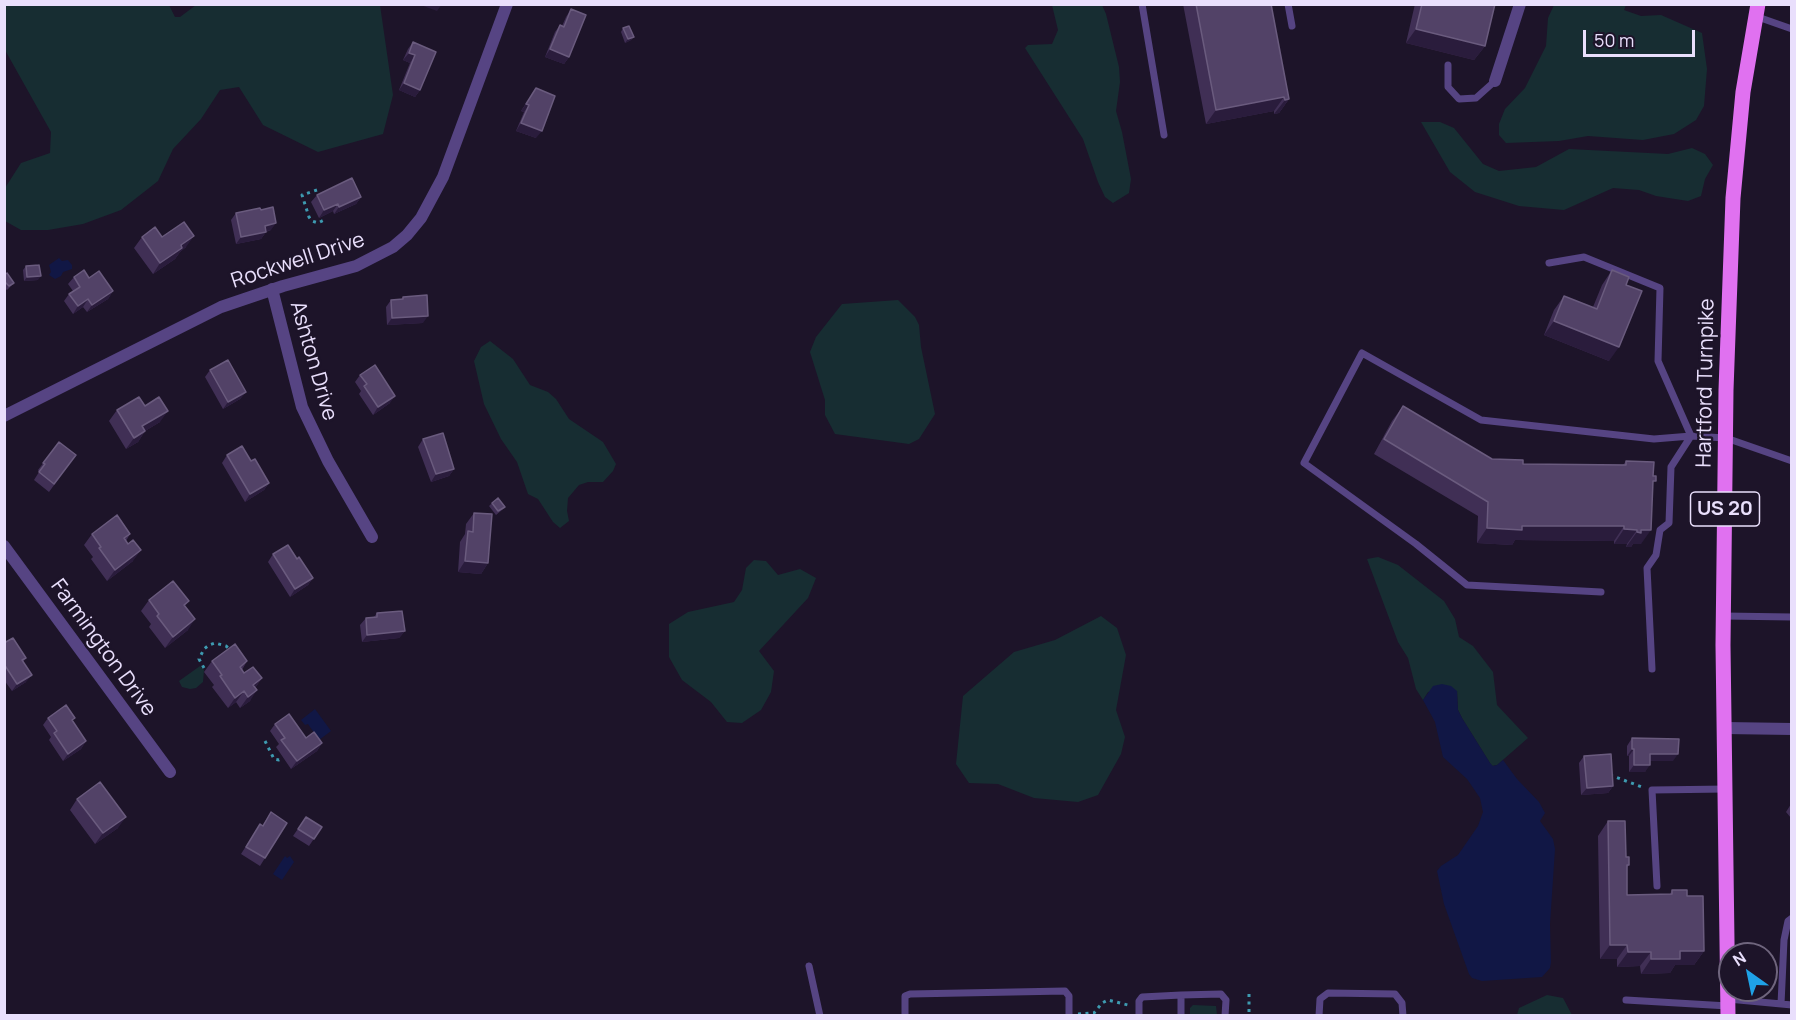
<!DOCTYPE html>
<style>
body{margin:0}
#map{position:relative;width:1796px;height:1020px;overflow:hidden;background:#1d1429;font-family:Manrope,sans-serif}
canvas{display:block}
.frame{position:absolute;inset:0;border:6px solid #e9dffc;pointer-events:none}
.north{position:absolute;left:1718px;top:942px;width:60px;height:60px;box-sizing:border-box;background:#1d1429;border:2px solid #6f657d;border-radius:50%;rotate:327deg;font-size:16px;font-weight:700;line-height:24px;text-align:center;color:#e9dffc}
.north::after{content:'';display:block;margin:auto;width:21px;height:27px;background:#1fa2e7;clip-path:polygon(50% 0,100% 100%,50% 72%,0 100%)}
.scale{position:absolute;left:1583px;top:30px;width:112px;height:27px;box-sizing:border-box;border:3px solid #e9dffc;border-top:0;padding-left:8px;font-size:18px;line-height:21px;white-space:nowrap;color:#e9dffc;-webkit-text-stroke:4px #1d1429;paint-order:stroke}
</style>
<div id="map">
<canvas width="1796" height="1020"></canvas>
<div class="frame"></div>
<div class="north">N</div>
<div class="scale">50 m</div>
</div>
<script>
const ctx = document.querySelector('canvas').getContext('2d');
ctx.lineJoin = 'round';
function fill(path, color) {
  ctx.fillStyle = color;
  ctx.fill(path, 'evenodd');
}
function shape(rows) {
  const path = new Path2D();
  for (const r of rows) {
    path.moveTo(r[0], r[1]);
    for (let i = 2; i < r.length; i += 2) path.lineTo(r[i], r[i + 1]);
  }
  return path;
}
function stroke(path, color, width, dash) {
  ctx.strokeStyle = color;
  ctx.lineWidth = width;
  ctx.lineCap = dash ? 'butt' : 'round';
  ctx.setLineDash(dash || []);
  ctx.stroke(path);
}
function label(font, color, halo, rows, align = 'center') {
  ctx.font = font + ' Manrope,sans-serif';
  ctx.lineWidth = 5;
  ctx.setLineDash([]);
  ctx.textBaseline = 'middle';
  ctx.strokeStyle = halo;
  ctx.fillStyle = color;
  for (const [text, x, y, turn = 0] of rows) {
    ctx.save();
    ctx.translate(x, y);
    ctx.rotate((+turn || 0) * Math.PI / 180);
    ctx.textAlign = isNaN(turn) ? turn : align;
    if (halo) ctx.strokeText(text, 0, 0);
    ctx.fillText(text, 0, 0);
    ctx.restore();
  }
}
const green = shape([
 [5,4,169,5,175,17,180,17,196,5,380,5,393,95,383,134,318,152,263,125,239,87,220,90,201,119,173,149,158,181,121,210,83,224,48,230,21,230,5,221,5,188,21,163,50,153,51,132,5,50],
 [1052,5,1102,5,1106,14,1119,67,1120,82,1116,111,1122,132,1131,179,1129,193,1113,203,1105,197,1098,182,1083,139,1025,48,1028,45,1052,44,1058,30],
 [1554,5,1626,5,1624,10,1641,16,1661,15,1702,33,1707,69,1704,106,1696,120,1674,134,1643,140,1588,136,1559,141,1506,143,1499,135,1499,124,1505,109,1525,88,1546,46,1548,18],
 [1421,122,1440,122,1454,128,1483,164,1499,171,1536,167,1569,149,1668,154,1692,148,1705,154,1713,165,1705,179,1701,196,1688,201,1656,196,1639,190,1613,188,1564,210,1519,206,1475,192,1450,172],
 [898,300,915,317,919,325,921,347,935,414,919,439,909,444,835,434,825,415,825,400,810,352,816,337,842,304],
 [490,341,513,359,530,385,548,392,556,399,569,419,603,442,616,464,613,471,603,482,588,482,579,485,568,498,567,511,569,521,560,528,553,522,538,499,528,494,517,462,501,439,484,404,474,361,481,347],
 [1378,557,1398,565,1444,601,1455,619,1459,637,1473,646,1493,672,1497,705,1528,738,1497,765,1492,766,1490,763,1462,718,1458,710,1457,691,1428,692,1423,700,1416,689,1408,658,1398,642,1367,559],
 [754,560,766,561,778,575,800,569,816,578,808,598,759,651,774,671,771,692,761,710,742,723,727,722,711,702,682,680,669,657,669,624,688,612,734,602,742,590,746,568],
 [1101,616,1117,628,1126,655,1116,710,1125,737,1121,754,1098,795,1078,802,1034,798,998,784,969,783,956,764,963,696,1014,652,1055,640],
 [200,666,204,670,203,682,196,688,190,689,182,687,179,681],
 [1547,995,1563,998,1572,1015,1517,1015,1519,1008],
 [1193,1005,1216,1006,1217,1015,1190,1015,1190,1008]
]);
const water = shape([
 [59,258,62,261,68,260,72,265,72,269,63,272,61,276,55,279,49,275,51,272,49,265],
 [1442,684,1451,686,1457,691,1458,710,1462,718,1490,763,1493,766,1497,765,1503,760,1517,779,1539,802,1545,813,1540,821,1553,839,1555,849,1550,924,1551,962,1550,968,1542,977,1482,981,1472,978,1469,974,1444,904,1437,871,1441,866,1458,855,1478,826,1483,812,1480,798,1467,779,1443,757,1435,722,1423,700,1433,686],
 [315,709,331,731,319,740,308,724,305,725,301,720],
 [285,856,287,858,290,856,294,862,282,880,273,874]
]);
const path = shape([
 [317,190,302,195,309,217,312,221,318,223,326,219],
 [204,668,199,659,204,649,209,645,215,643,226,646,232,651],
 [265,741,274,759,279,760,283,758],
 [1610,775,1642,787],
 [1249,994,1249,1016],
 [1078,1014,1094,1013,1102,1003,1108,1000,1128,1005]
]);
const lane = shape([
 [1142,4,1164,135],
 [1288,4,1292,26],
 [1755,16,1792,29],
 [1448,65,1448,87,1459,99,1476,98,1495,81],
 [1549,263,1584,257,1660,288,1658,361,1691,436,1654,439,1481,420,1362,353,1304,463,1416,544,1467,585,1601,592],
 [1724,616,1792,617],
 [1652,669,1647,568,1656,555,1660,530,1669,523,1671,467,1691,436,1726,438,1792,461],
 [1657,886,1652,790,1726,789],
 [809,966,820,1016],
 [1181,995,1221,994,1226,1000,1225,1016],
 [1728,999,1792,1005],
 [1626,1000,1728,1006],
 [1781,1004,1784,940,1788,921,1792,918],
 [905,1016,905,996,910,994,1065,991,1069,996,1069,1016],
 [1139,1016,1139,1001,1142,997,1181,995,1181,1016],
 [1319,1016,1320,999,1328,993,1395,994,1402,1003,1403,1016]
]);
const street = shape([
 [1495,81,1520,4],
 [272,289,302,407,328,461,372,537],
 [4,416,221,307,283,286,356,266,393,247,407,235,421,218,443,177,507,4],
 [4,546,170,772],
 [1725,728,1792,729]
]);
const primary = shape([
 [1728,1016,1723,645,1726,390,1733,198,1743,92,1758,4]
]);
const wall = shape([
 [1183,4,1271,4,1289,99,1279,113,1274,114,1274,111,1206,124],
 [1415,4,1495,4,1485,46,1474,60,1406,43],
 [571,9,569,57,564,64,545,57,555,32,560,25,562,26,566,17],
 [623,28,634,37,631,40,625,43,621,32],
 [413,42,420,90,415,97,399,90,410,63,403,60,408,49],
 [536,88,536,138,516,131,524,112,521,111],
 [317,195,361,197,356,204,334,214,333,211,319,218,311,202],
 [236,213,271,230,266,232,261,239,236,244,231,220],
 [142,237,162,237,186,247,180,252,175,259,153,274,134,248],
 [26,266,38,280,24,281,23,270],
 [1612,270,1626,285,1609,361,1544,335,1554,310,1564,296,1593,307,1602,285],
 [4,275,14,283,7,290,4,288],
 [74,277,89,278,113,291,108,299,87,312,83,307,73,314,64,301,69,294,73,291,68,284],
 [403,297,423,323,387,325,386,307,391,300,401,299],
 [210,370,246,392,240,399,223,409,205,377],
 [360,375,390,403,373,415,359,394,361,391,355,382],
 [145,406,160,422,145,431,138,442,126,449,109,421,117,410],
 [1403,406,1492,459,1523,464,1623,465,1626,461,1653,476,1653,484,1641,544,1633,544,1631,547,1626,547,1627,544,1614,544,1614,541,1515,540,1512,545,1477,543,1478,516,1374,454,1392,421],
 [423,439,454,469,449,476,431,482,418,447],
 [59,442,76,455,49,492,34,480,39,472,38,470],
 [227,455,251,461,269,483,264,490,245,502,222,463],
 [492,503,505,507,502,510,496,515,489,506],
 [474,513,488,563,481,574,458,572,460,542,465,534,466,524],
 [92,534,130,534,126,541,133,561,107,581,91,559,93,557,84,545],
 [273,554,297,559,313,578,308,585,290,597,268,562],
 [149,600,189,601,185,606,188,630,165,648,149,627,151,624,141,611],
 [377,613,405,631,399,638,362,642,360,625,366,618,374,617],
 [4,643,26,658,23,662,26,682,12,691,4,680],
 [212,661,247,661,242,670,244,673,262,678,255,688,250,701,240,708,236,702,228,708,212,687,214,685,204,672],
 [48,718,72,721,86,741,81,749,63,761,49,740,51,737,43,725],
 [275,724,306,738,322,743,317,751,291,769,276,747,279,744,270,731],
 [1632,738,1673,761,1650,761,1645,772,1629,772,1629,756,1627,756,1627,746],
 [1584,756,1613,786,1608,793,1581,795,1579,763],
 [77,799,118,828,95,844,70,810],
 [1791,804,1791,818,1786,812],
 [271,812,265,858,260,866,241,854,260,824,262,826],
 [306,817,322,827,309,846,293,836],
 [1608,821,1629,865,1627,868,1627,895,1670,894,1672,890,1687,896,1704,951,1694,965,1675,965,1670,973,1641,974,1640,966,1617,967,1617,959,1600,959,1598,836]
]);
const shadedWall = shape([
 [418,4,442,4,437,11],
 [1416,29,1485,46,1474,60,1406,43],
 [634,37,631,40,625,43,628,39],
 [550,49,569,57,564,64,545,57],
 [409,53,415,55,410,63,403,60],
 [404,83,420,90,415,97,399,90],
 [1284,97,1274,111,1206,124,1216,110],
 [1289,99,1279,113,1274,114,1285,100],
 [526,104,529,105,524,112,521,111],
 [521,123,542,131,536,138,516,131],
 [361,197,356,204,334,214,339,207],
 [338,204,333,211,319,218,324,210],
 [276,223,271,230,259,233,265,226],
 [266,232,261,239,236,244,241,237],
 [194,236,186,247,180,252,175,259,153,274,160,263,181,245],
 [41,276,38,280,24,281,27,277],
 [113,291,108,299,87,312,92,305],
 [88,299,83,307,73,314,78,306],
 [428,316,423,323,387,325,392,318],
 [1554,321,1619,347,1609,361,1544,335],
 [246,392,240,399,223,409,228,402],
 [395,396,390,403,373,415,378,407],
 [168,411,160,422,135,437,142,426],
 [145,431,138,442,126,449,134,438],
 [454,469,449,476,431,482,436,474],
 [269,483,264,490,245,502,250,494],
 [1522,526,1624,526,1614,541,1515,540,1512,545,1477,543,1487,528],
 [1624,529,1637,530,1627,544,1614,544],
 [1641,530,1651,530,1641,544,1633,544,1631,547,1626,547,1637,532],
 [141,550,133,561,107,581,115,570],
 [465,561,488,563,481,574,458,572],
 [313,578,308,585,290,597,295,589],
 [195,619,188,630,165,648,173,637],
 [405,631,399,638,362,642,367,635],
 [32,675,26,682,12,691,17,684],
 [262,678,254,689,245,696,253,685],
 [257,690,250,701,240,708,248,697],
 [244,691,236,702,228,708,235,698],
 [86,741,81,749,63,761,68,754],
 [322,743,317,751,291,769,297,761],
 [1632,749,1634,749,1629,756,1627,756],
 [1650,754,1678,754,1673,761,1645,761],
 [1634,765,1650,765,1645,772,1629,772],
 [1613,786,1608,793,1581,795,1587,788],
 [126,817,118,828,95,844,103,833],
 [1610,945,1627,945,1617,959,1600,959],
 [1680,951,1704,951,1694,965,1675,965,1670,973,1641,974,1651,959],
 [1628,952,1651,952,1640,966,1617,967]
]);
const building = shape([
 [1196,4,1271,4,1289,99,1285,100,1284,97,1216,110,1196,4],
 [1422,4,1495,4,1485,46,1416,29,1422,4],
 [571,9,586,15,569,57,550,49,560,25,564,27,571,9],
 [629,26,634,37,628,39,623,28,629,26],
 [413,42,436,52,420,90,404,83,415,55,409,53,413,42],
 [536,88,555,96,542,131,521,123,529,105,526,104,536,88],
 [352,178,361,197,339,207,338,204,324,210,317,195,352,178],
 [273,207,276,223,265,226,266,232,241,237,236,213,260,208,261,210,273,207],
 [184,222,194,236,181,245,182,248,160,263,142,237,155,227,162,237,184,222],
 [39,265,41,276,27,277,26,266,39,265],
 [84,270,89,278,99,271,113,291,92,305,88,299,78,306,69,294,80,287,74,277,84,270],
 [1612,270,1629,277,1626,285,1642,291,1619,347,1554,321,1564,296,1597,309,1612,270],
 [7,273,14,283,9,286,4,281,4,275,7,273],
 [427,295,428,316,392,318,391,300,403,299,403,297,427,295],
 [228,360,246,392,228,402,210,370,228,360],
 [375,365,395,396,378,407,364,386,367,384,360,375,375,365],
 [139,397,145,406,159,397,168,411,142,426,145,431,134,438,117,410,139,397],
 [1403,406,1492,459,1523,460,1523,464,1626,465,1626,461,1654,462,1653,476,1656,476,1656,481,1653,481,1651,530,1641,530,1641,533,1637,532,1637,530,1624,529,1624,526,1522,526,1522,530,1487,528,1488,502,1384,439,1403,406],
 [443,433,454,469,436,474,423,439,443,433],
 [59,442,76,455,54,484,39,472,45,464,43,463,59,442],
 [242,446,251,461,255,459,269,483,250,494,227,455,242,446],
 [498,498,505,507,498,511,492,503,498,498],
 [474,513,492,514,488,563,465,561,468,531,473,532,474,513],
 [117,515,130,534,124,538,128,544,133,540,141,550,115,570,99,548,101,547,92,534,117,515],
 [288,545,297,559,299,557,313,578,295,589,273,554,288,545],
 [173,581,189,601,184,605,195,619,173,637,157,616,159,614,149,600,173,581],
 [402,611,405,631,367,635,366,618,377,617,377,613,402,611],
 [13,638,26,658,22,660,32,675,17,684,4,664,4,643,13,638],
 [235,644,247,661,240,667,244,673,253,667,262,678,253,685,257,690,248,697,244,691,235,698,220,676,222,675,212,661,235,644],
 [66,705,75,718,72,720,86,741,68,754,54,733,57,731,48,718,66,705],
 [289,714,306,738,314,732,322,743,297,761,281,740,285,738,275,724,289,714],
 [1632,738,1679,739,1678,754,1650,754,1650,765,1634,765,1634,749,1632,749,1632,738],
 [1611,754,1613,786,1587,788,1584,756,1611,754],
 [100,782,126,817,103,833,77,799,100,782],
 [271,812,287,823,265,858,246,847,260,824,263,826,271,812],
 [306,817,322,827,314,839,298,829,306,817],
 [1608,821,1625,821,1626,857,1629,857,1629,865,1627,865,1627,895,1672,894,1672,890,1687,890,1687,896,1703,896,1704,951,1680,951,1680,959,1651,959,1651,952,1628,952,1627,945,1610,945,1608,821]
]);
const shields = [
 [1725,509,69]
];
const shieldNames = [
 ["US 20",1725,509]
];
const streetNames = [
 ["Rockwell Drive",298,261,-18],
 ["Ashton Drive",313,361,74],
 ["Hartford Turnpike",1706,383,-89],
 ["Farmington Drive",103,648,54]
];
fill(green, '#172d32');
fill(water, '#111745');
stroke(path, '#3e9bb1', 3, [3, 4.5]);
stroke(lane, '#564483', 7);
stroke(street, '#564483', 12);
stroke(primary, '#e071f0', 15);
fill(wall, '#402f55');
fill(shadedWall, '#2a1c3c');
fill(building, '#524267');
stroke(building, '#6a5b7e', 1.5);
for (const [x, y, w] of shields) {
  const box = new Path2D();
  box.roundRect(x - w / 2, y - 17, w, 34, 4.5);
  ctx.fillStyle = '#1d1429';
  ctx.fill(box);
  stroke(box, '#e9dffc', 1.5);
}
label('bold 20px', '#e9dffc', null, shieldNames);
label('21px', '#e9dffc', '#1d1429', streetNames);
</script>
